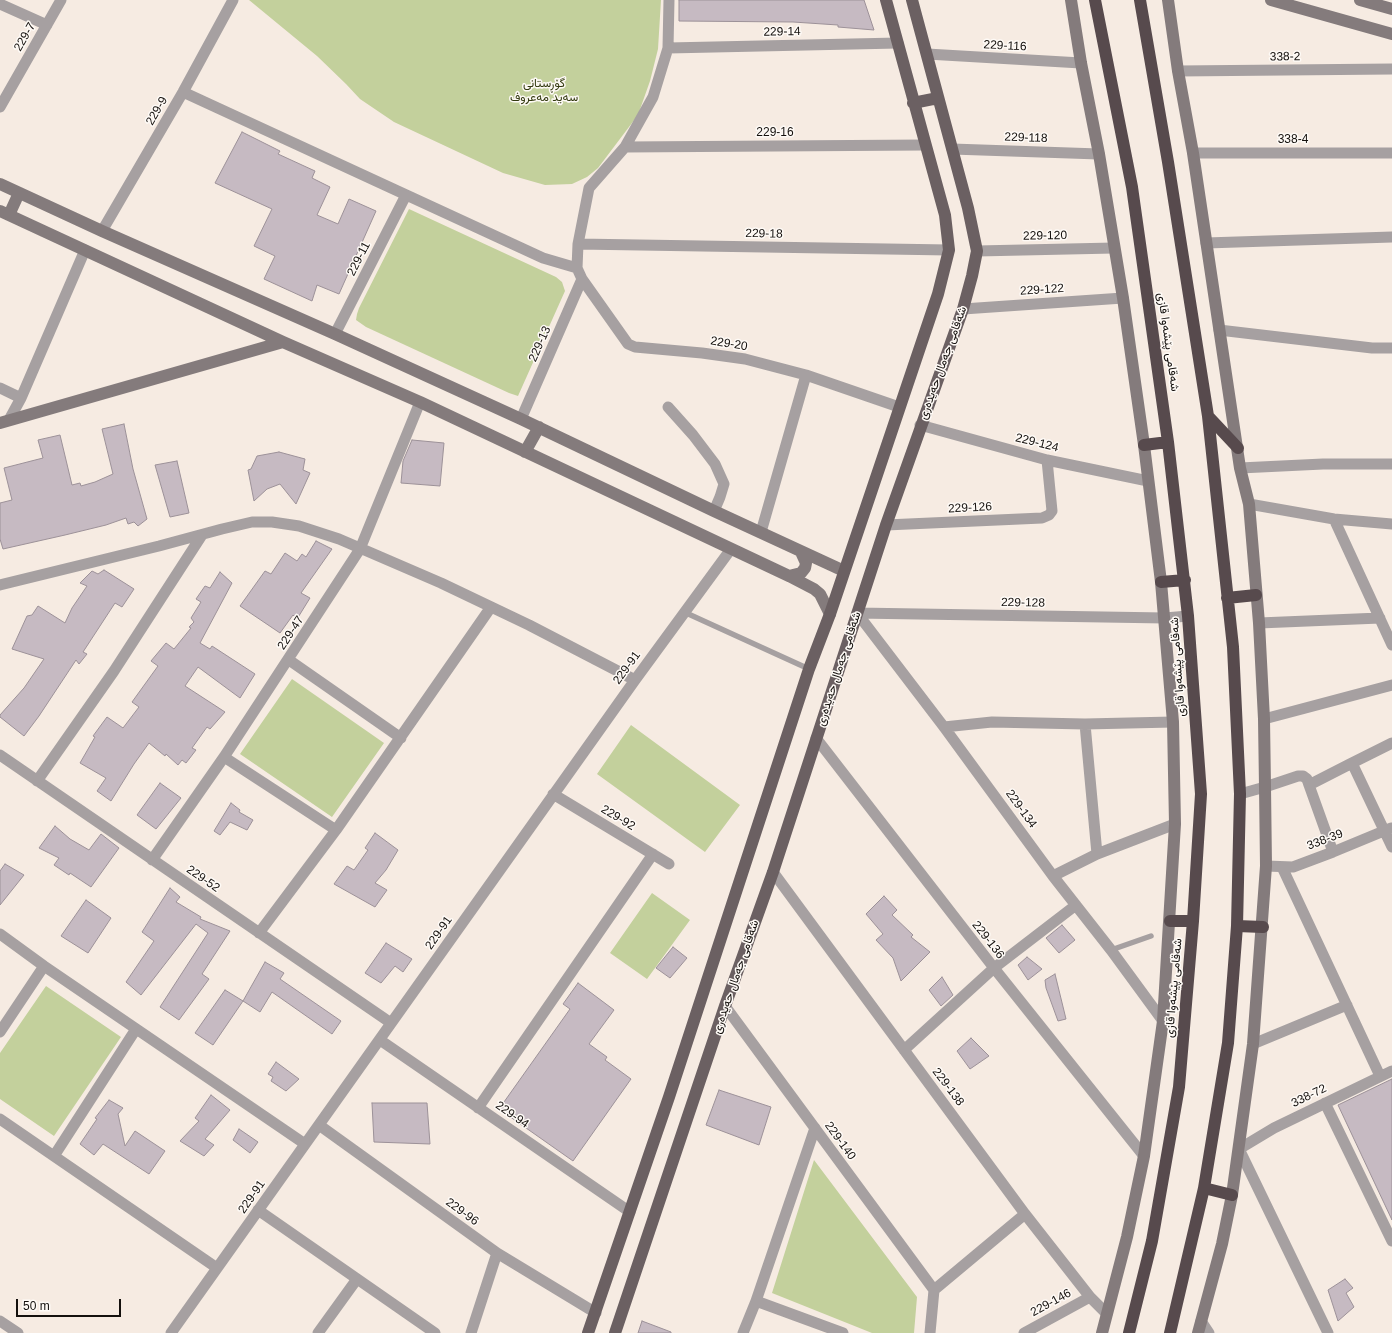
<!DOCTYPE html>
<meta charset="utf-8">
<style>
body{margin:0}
#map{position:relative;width:1392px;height:1333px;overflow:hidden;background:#f6ebe2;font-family:Arial,sans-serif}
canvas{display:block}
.scale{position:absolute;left:16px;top:1299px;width:105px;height:18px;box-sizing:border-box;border:2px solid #14100d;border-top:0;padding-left:5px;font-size:12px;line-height:14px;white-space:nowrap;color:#14100d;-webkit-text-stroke:3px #fefaf6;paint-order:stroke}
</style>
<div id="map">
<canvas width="1392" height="1333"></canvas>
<div class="scale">50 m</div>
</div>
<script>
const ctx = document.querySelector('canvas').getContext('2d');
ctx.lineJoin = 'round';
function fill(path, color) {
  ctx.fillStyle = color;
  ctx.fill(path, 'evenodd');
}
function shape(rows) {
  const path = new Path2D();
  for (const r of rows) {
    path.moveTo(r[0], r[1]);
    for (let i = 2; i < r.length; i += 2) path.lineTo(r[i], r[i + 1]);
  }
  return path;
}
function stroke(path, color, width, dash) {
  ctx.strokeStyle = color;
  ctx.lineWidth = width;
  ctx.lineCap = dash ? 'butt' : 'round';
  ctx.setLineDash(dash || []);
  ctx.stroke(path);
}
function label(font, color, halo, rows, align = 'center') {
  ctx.font = font + ' Arial,Vazirmatn,sans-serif';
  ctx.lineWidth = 3;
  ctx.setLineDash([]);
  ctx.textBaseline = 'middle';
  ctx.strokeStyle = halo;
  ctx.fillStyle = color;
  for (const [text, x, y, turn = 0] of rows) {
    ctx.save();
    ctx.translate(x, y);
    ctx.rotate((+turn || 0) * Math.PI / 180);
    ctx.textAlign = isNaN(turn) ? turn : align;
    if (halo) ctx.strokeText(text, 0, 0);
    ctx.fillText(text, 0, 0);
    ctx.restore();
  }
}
const green = shape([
 [249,0,661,0,658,49,650,81,638,115,598,168,587,177,572,184,545,185,503,173,394,122,360,99,346,84,317,56],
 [409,209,556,277,562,282,565,291,518,396,509,393,366,327,356,320,357,314,359,308],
 [292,679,384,743,332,817,240,754],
 [631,725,740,805,705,852,597,774],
 [652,893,690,920,647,979,610,953],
 [46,986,121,1037,54,1136,0,1099,0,1053],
 [814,1160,917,1297,914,1333,872,1333,772,1293]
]);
const building = shape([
 [679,0,864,0,874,30,838,27,838,25,793,22,679,21,679,0],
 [242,132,280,151,278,154,315,171,312,178,330,187,317,215,338,224,349,199,376,211,339,294,317,285,312,301,264,279,275,256,254,246,272,209,215,183,242,132],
 [124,424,133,469,147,519,138,526,134,522,128,524,126,518,106,525,65,535,3,549,0,539,0,503,12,500,4,468,43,458,38,440,60,435,72,485,80,483,81,486,95,482,113,474,102,429,124,424],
 [412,440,444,443,440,486,401,483,403,461,412,440],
 [279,452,305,459,303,470,310,473,296,504,280,484,267,489,254,501,248,470,251,469,257,456,279,452],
 [177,461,189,513,170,517,155,465,177,461],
 [316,541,332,549,301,593,310,598,297,619,293,615,280,633,240,606,265,571,271,574,285,553,297,561,302,554,306,557,316,541],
 [104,570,134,589,122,607,115,603,83,652,87,654,79,664,76,660,39,716,24,736,0,717,0,715,24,688,44,659,12,649,27,616,32,615,38,606,65,623,72,608,87,586,80,583,92,571,98,574,104,570],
 [220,572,232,583,200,643,210,649,212,646,255,674,240,698,198,667,185,686,225,712,210,729,207,727,192,748,196,750,186,763,182,760,178,765,166,754,165,756,149,743,134,764,111,801,97,791,106,778,80,763,95,737,93,736,107,717,123,728,139,707,132,702,158,666,151,661,166,643,174,649,191,628,189,627,194,622,191,618,201,602,196,599,205,586,210,588,220,572],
 [160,783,181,798,156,829,137,815,160,783],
 [231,803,240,810,239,812,253,820,247,830,230,822,220,835,214,831,231,803],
 [55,826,70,839,89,850,101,834,119,848,91,887,70,873,69,875,54,865,59,858,39,848,55,826],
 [375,833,398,850,386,870,375,883,387,890,375,907,334,884,347,866,354,870,368,850,365,848,375,833],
 [5,864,24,875,0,905,0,871,5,864],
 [170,888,180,897,176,902,201,917,200,919,230,931,202,974,209,979,179,1020,160,1007,208,933,196,924,141,995,126,982,154,941,142,932,170,888],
 [884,896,897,910,892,915,913,935,911,937,930,952,901,981,893,958,876,940,883,934,866,914,884,896],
 [86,900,111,918,88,953,61,936,86,900],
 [1062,925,1075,940,1059,953,1046,938,1062,925],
 [386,943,412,959,403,972,395,966,381,983,365,973,386,943],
 [673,947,687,958,670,978,656,968,673,947],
 [1027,957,1042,969,1028,980,1018,965,1027,957],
 [265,962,284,973,280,979,341,1021,332,1034,272,992,260,1012,243,1001,265,962],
 [1055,974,1066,1019,1058,1021,1046,988,1045,980,1055,974],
 [942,977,953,995,941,1006,929,990,942,977],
 [578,983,614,1010,589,1044,607,1057,605,1060,631,1079,573,1161,499,1109,570,1009,563,1004,578,983],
 [225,990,243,1001,213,1045,195,1033,225,990],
 [971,1038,989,1056,970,1069,957,1051,971,1038],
 [276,1062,299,1079,286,1091,271,1081,273,1077,268,1074,276,1062],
 [1392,1079,1392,1220,1338,1105,1392,1079],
 [719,1090,771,1107,759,1145,706,1125,719,1090],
 [211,1095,230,1110,205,1139,214,1145,204,1156,180,1141,199,1121,195,1118,211,1095],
 [109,1100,123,1108,118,1114,125,1146,135,1131,165,1151,149,1174,103,1144,94,1155,80,1144,97,1119,95,1118,109,1100],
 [372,1103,427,1103,430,1144,374,1142,372,1103],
 [239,1129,258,1142,250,1153,233,1140,239,1129],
 [1345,1279,1353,1288,1346,1293,1354,1307,1338,1321,1328,1290,1345,1279],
 [642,1321,671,1332,671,1333,638,1333,642,1321]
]);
const lane = shape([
 [684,612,809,669],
 [1111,950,1151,936]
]);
const street = shape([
 [669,0,668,48,653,97,625,147,589,188,578,244,577,268,582,279,628,344,635,347,702,353,745,359,806,375,899,407],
 [0,4,47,25],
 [668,48,898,43],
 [927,54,1081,63],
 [1178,71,1392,69],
 [183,92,543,258,577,268],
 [0,107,61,0],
 [625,147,925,145],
 [952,149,1099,154],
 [1193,153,1392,153],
 [102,231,183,92,233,0],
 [1206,243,1392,237],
 [578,244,949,250],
 [977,251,1114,248],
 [963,309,1123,298],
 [1219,330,1372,348,1392,348],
 [335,334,406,195],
 [0,388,21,398],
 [668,407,693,435,715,464,724,484,720,497,714,511],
 [521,419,582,279],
 [9,420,21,398,85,250],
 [920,425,1047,460,1148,481],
 [1240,468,1323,464,1392,464],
 [1249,504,1334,519,1392,524],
 [1334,519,1392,645],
 [886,525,1042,518,1049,515,1052,511,1047,460],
 [761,532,806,375],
 [0,585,159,546,222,529,252,522,272,522,299,526,339,539,441,583,529,625,635,680],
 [857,613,944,727,1053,876,1111,950,1163,1021],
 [857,613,1165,618,1188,616],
 [1259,623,1380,618],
 [289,660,401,738],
 [1264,719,1392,685],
 [1085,724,1097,854],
 [944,727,992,722,1085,724,1173,722],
 [816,738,994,968,1144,1156],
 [1392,743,1352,763,1392,847],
 [0,755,391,1023],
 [224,757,336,830],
 [37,781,114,671,202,535],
 [1309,785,1352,763],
 [553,794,669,864],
 [1240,794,1265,787,1298,776,1303,776,1307,779,1309,785,1333,852],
 [152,860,224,757,360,549,420,402],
 [1266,866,1293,867,1333,852,1391,828],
 [1282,867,1380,1076],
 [773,872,1025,1214,1090,1297,1107,1314],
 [1053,876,1097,854,1175,824],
 [259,933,336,830,491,607],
 [0,934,44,966,305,1144],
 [725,1006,934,1290],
 [0,1032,44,966],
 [380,1040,630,1212],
 [1253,1044,1347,1005],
 [904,1050,994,968,1076,905],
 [1325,1103,1392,1241],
 [478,1108,653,854],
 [0,1119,217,1268],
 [319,1125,497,1253,596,1313],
 [54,1156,136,1029],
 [258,1210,435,1333],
 [756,1301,843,1333],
 [0,1321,18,1333],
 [1201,1321,1209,1333],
 [171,1333,635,680,731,549],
 [318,1333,357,1279],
 [471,1333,497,1253],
 [743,1333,756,1301,815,1128],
 [930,1333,934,1290,1025,1214],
 [1024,1333,1090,1297],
 [1328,1333,1239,1149,1274,1128,1392,1071]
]);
const secondary = shape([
 [1071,0,1081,63,1099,154,1123,298,1144,445,1161,582,1173,722,1175,824,1163,1021,1144,1156,1127,1237,1102,1333],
 [1168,0,1178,71,1193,153,1240,468,1249,504,1259,623,1264,719,1265,787,1266,866,1253,1044,1232,1195,1222,1244,1198,1333],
 [1271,0,1392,34],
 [1360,0,1392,9],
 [0,184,102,231,335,334,521,419,714,511,844,571],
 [0,211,283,342,420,402,789,576,814,589,820,594,830,614],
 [9,215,19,193],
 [0,423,283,342],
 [525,452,539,427],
 [789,576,801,573,805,568,806,563,801,552]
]);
const primary = shape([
 [913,103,938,98],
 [588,1333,669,1097,809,669,830,614,938,294,949,250,945,215,886,0],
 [615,1333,725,1006,773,872,886,525,963,309,972,276,977,251,968,208,912,0]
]);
const highway = shape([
 [1095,0,1132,187,1168,442,1188,616,1201,794,1193,921,1179,1087,1152,1241,1129,1333],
 [1140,0,1168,162,1208,416,1233,647,1240,794,1237,926,1228,1043,1204,1188,1170,1333],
 [1208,416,1238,448],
 [1144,445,1168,442],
 [1161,582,1185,580],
 [1227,598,1256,595],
 [1170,921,1193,921],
 [1237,926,1263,927],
 [1204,1188,1232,1195]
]);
const streetNames = [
 ["229-14",782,32,-1],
 ["229-7",25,37,-60],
 ["229-116",1005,46,3],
 ["338-2",1285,57,-1],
 ["229-9",157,111,-60],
 ["229-16",775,133],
 ["229-118",1026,138,2],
 ["338-4",1293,140],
 ["229-18",764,234,1],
 ["229-120",1045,236,-1],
 ["229-11",359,259,-63],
 ["229-122",1042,290,-4],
 ["شەقامی پێشەوا قازی",1168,342,82],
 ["229-13",540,344,-66],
 ["229-20",729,344,9],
 ["شەقامی جەمال حەیدەری",943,363,-70],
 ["229-124",1037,443,14],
 ["229-126",970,508,-3],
 ["229-128",1023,603,1],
 ["229-47",291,633,-57],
 ["شەقامی پێشەوا قازی",1178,667,-94],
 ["229-91",627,668,-54],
 ["شەقامی جەمال حەیدەری",839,669,-72],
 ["229-134",1021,809,54],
 ["229-92",618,818,31],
 ["338-39",1325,840,-21],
 ["229-52",203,879,34],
 ["229-91",439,933,-55],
 ["229-136",988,940,52],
 ["شەقامی جەمال حەیدەری",736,977,-71],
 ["شەقامی پێشەوا قازی",1174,988,-85],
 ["229-138",948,1087,53],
 ["338-72",1309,1096,-26],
 ["229-94",512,1115,35],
 ["229-140",840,1141,54],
 ["229-91",252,1197,-55],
 ["229-96",462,1212,36],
 ["229-146",1051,1303,-29]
];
const parkNames = [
 ["گۆڕستانی",544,84],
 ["سەید مەعروف",544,98]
];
fill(green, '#c3d09c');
fill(building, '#c6bac2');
stroke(building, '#9c9198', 1);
stroke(lane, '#a6a0a1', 5.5);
stroke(street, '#a6a0a1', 11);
stroke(secondary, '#847b7c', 12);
stroke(primary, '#6b6062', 12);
stroke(highway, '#574a4d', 12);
label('12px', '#14100d', '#fefaf6', streetNames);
label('12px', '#31380e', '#fefaf6', parkNames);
</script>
